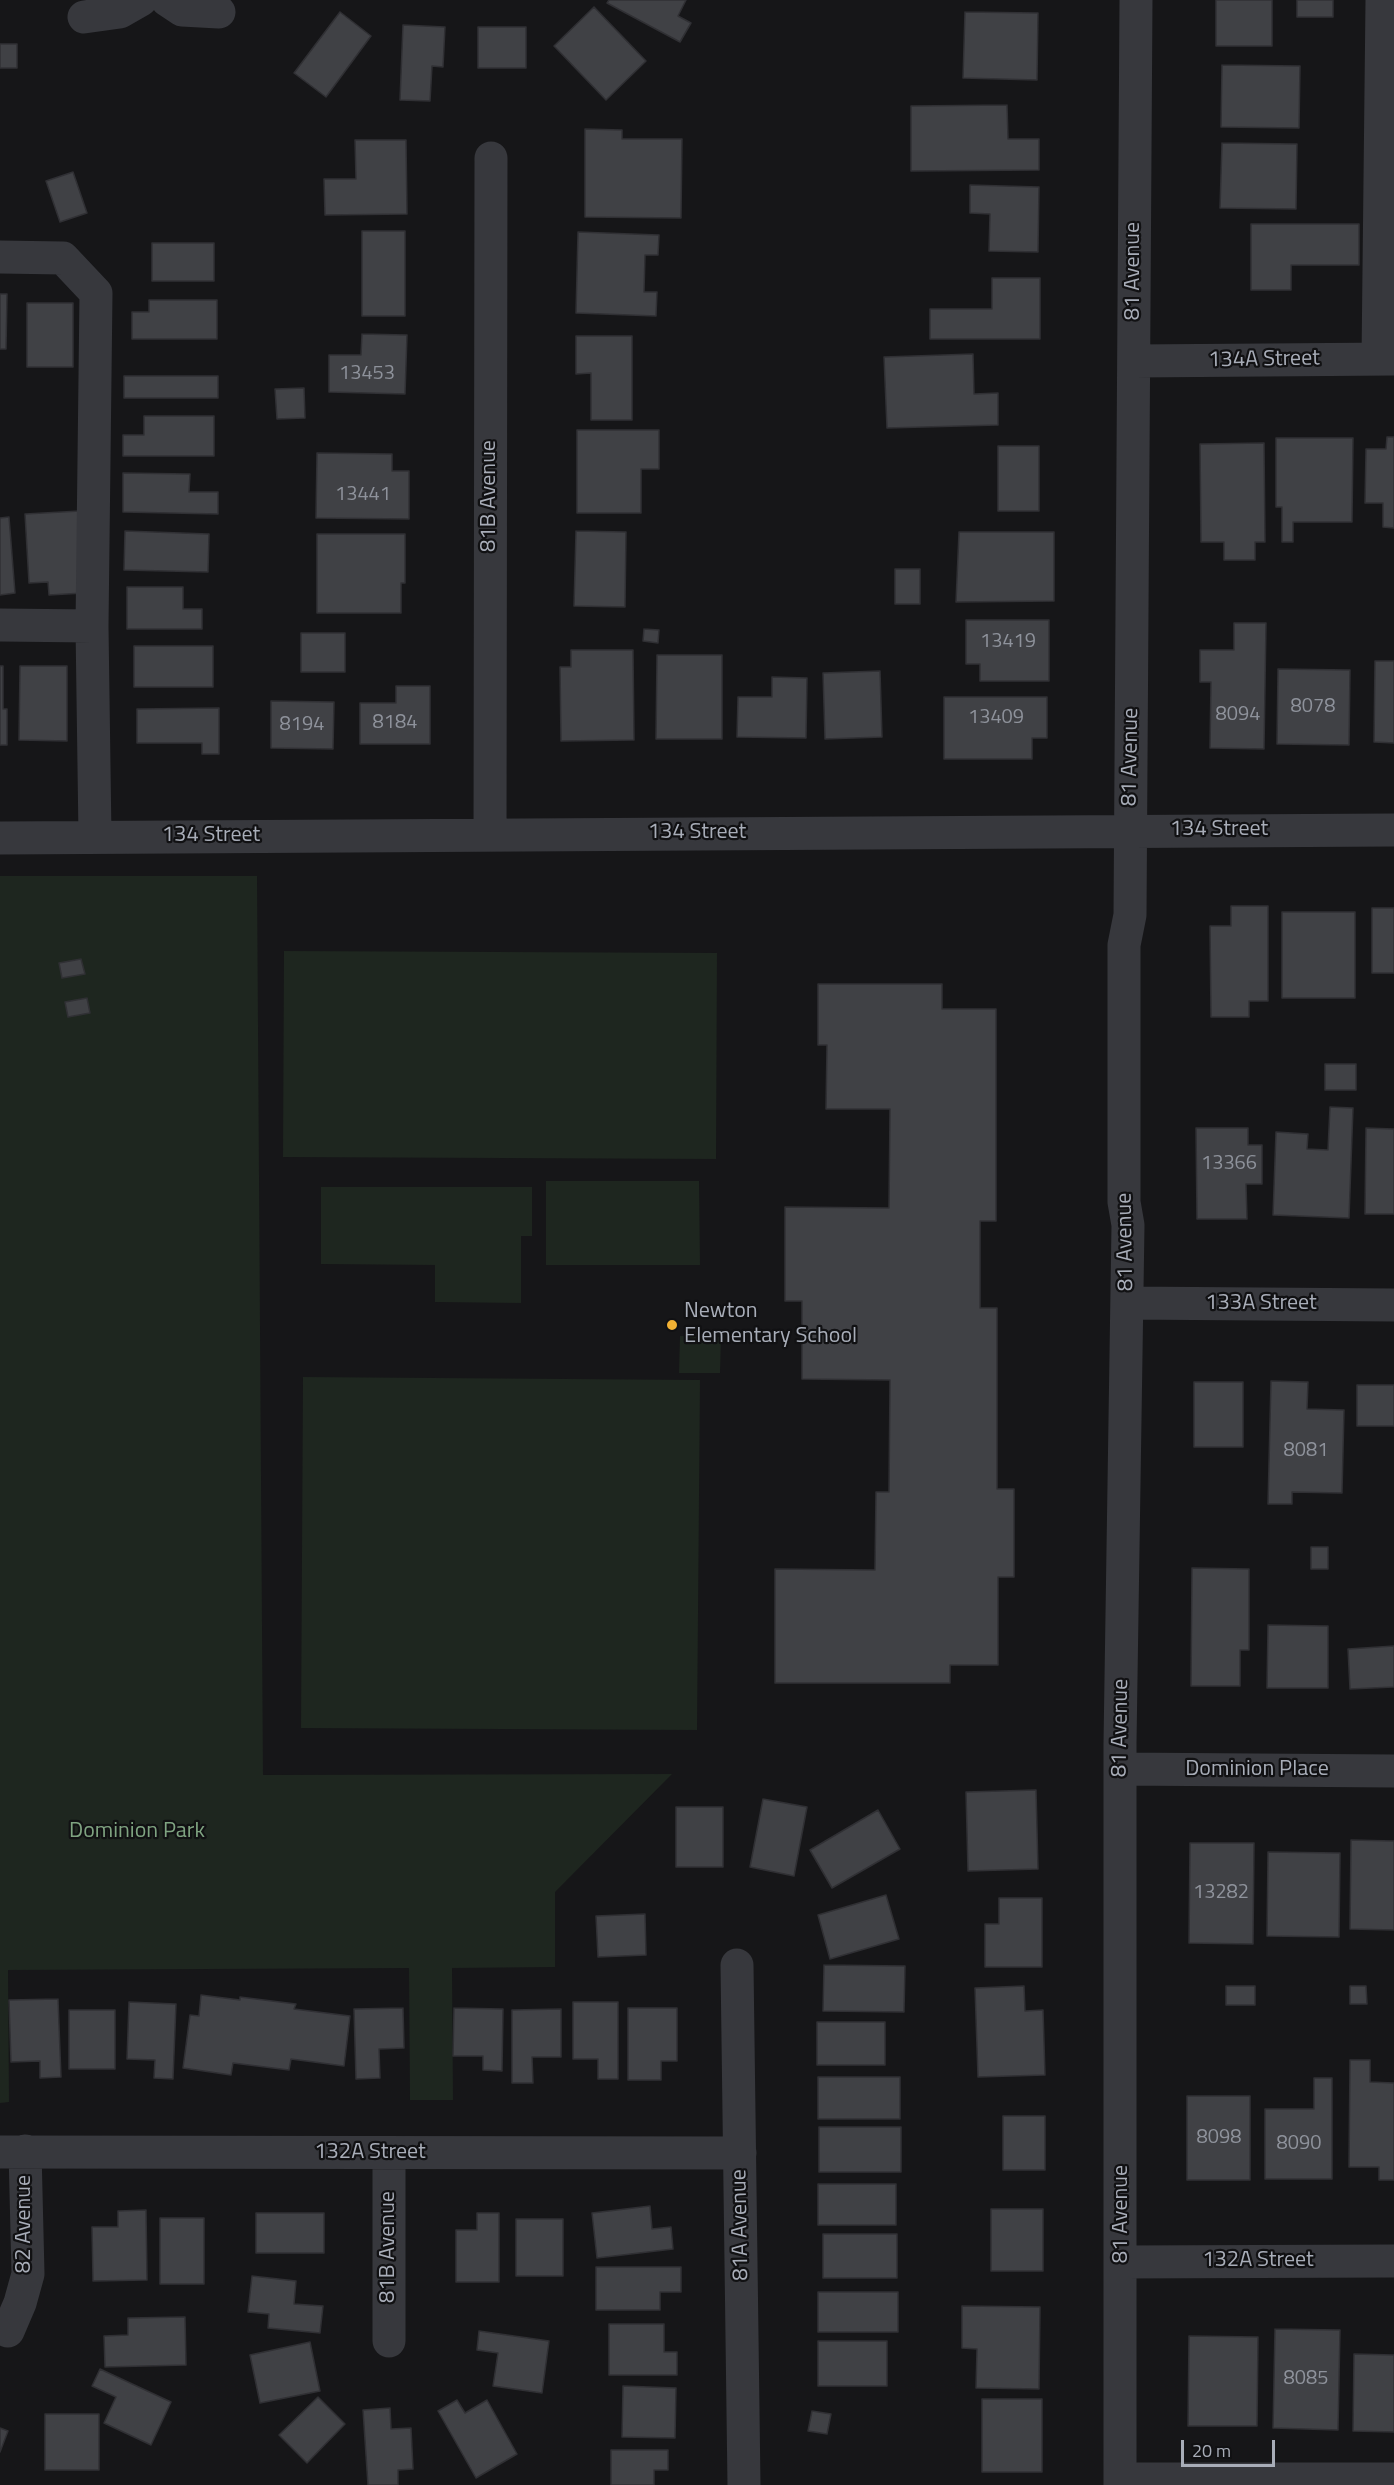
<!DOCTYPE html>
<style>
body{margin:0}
#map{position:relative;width:1394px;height:2485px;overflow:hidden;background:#161618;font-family:"Titillium Web",sans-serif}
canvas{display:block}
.scale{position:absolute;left:1181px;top:2440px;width:94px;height:27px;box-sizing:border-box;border:3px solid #a8adb8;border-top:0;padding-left:8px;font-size:18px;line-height:21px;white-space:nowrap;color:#a8adb8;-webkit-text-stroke:4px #111113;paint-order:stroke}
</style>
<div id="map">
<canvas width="1394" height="2485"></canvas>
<div class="scale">20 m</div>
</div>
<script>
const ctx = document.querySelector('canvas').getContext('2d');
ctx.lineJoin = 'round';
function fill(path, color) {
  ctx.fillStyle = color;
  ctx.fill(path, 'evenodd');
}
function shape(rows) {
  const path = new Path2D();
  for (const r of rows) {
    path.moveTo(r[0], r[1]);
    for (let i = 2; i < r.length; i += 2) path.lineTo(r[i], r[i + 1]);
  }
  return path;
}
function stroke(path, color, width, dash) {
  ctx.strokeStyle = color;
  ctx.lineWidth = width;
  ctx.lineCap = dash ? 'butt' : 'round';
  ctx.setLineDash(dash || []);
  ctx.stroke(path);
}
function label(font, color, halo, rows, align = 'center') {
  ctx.font = font + ' "Titillium Web",sans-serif';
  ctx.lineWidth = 4.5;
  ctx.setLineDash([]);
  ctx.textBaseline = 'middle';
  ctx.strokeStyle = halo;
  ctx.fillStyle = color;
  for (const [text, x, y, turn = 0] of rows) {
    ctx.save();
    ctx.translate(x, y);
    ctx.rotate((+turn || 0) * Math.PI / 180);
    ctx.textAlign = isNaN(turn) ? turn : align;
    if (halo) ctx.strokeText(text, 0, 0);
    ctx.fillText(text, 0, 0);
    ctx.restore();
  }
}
const green = shape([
 [0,876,257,876,263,1775,672,1774,555,1892,555,1967,452,1968,453,2100,410,2100,409,1968,8,1970,9,2102,0,2103],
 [284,951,717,953,716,1159,283,1157],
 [546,1181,699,1181,700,1265,546,1265],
 [321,1187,532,1187,532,1236,521,1236,521,1303,435,1302,435,1265,321,1264],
 [680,1336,721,1337,720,1373,679,1373],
 [303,1377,700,1380,697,1730,301,1728]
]);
const building = shape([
 [609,0,686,0,678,16,691,23,680,42,607,3,609,0],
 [1216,0,1272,0,1272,46,1216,46,1216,0],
 [1297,0,1333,0,1333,17,1297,17,1297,0],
 [594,7,646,61,606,100,554,46,594,7],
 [340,12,371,36,326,97,294,73,340,12],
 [965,12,1038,13,1037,80,963,78,965,12],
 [403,25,445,27,443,67,432,66,430,101,400,100,403,25],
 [478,27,526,27,526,68,478,68,478,27],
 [0,44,17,44,17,68,0,68,0,44],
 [1222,65,1300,66,1299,128,1221,127,1222,65],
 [1007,105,1008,139,1039,139,1039,170,911,171,911,106,1007,105],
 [585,129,622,130,622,139,682,139,681,218,585,217,585,129],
 [355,140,406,140,407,214,325,215,324,179,356,179,355,140],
 [1222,143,1297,144,1296,209,1220,208,1222,143],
 [73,172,87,213,60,222,46,181,73,172],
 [970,185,1039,187,1038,252,989,251,990,214,970,213,970,185],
 [1251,224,1359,224,1359,265,1291,265,1291,290,1251,290,1251,224],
 [362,231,405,231,405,316,362,316,362,231],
 [578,232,659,235,658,255,645,255,644,292,657,292,656,316,576,313,578,232],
 [152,243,214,243,214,281,152,281,152,243],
 [992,278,1040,278,1040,339,930,339,930,309,992,309,992,278],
 [0,294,7,294,6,349,0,349,0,294],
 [149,300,217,300,217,339,132,339,132,312,149,312,149,300],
 [27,303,73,303,73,367,27,367,27,303],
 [362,334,407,335,405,394,329,392,329,355,361,355,362,334],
 [576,336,632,336,632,420,591,420,591,373,576,374,576,336],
 [973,354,974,394,998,393,998,425,887,428,884,357,973,354],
 [124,376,218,376,218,398,124,398,124,376],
 [304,388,305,418,277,419,275,389,304,388],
 [144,416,214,416,214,456,123,456,123,435,144,435,144,416],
 [577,430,659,430,659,469,641,469,641,513,577,513,577,430],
 [1387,437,1394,437,1394,528,1383,527,1383,503,1365,503,1366,449,1386,449,1387,437],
 [1276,438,1353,438,1352,522,1293,522,1293,542,1282,542,1282,507,1276,507,1276,438],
 [1264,443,1265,542,1255,542,1255,560,1224,560,1224,542,1201,542,1200,444,1264,443],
 [998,446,1039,446,1039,511,998,511,998,446],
 [317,453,392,454,392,471,409,471,409,519,316,518,317,453],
 [123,473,190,474,189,492,218,492,218,514,123,512,123,473],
 [80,511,84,593,49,595,48,582,29,583,25,514,80,511],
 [9,517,15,593,0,595,0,518,9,517],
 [125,531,209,534,208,572,124,570,125,531],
 [576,531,626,532,625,607,574,606,576,531],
 [959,532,1054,532,1054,601,956,602,959,532],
 [317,534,405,534,405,583,401,583,401,613,317,613,317,534],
 [895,569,920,569,920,604,895,604,895,569],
 [127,587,183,587,183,609,202,609,202,629,127,629,127,587],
 [966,620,1049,620,1049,681,980,681,980,664,966,664,966,620],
 [1234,623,1266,623,1264,749,1210,748,1211,682,1200,682,1200,650,1234,650,1234,623],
 [644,629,659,630,658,643,643,641,644,629],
 [301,633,345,633,345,672,301,672,301,633],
 [134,646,213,646,213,687,134,687,134,646],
 [571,650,633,650,634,740,561,741,560,667,571,667,571,650],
 [657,655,722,655,722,739,656,739,657,655],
 [1375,661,1394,661,1394,743,1374,742,1375,661],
 [0,666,3,666,3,709,7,709,7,745,0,745,0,666],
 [20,666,67,666,67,741,19,740,20,666],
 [1278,669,1350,670,1349,745,1277,744,1278,669],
 [880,671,882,737,825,739,823,673,880,671],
 [772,677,807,678,806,738,737,737,738,697,772,697,772,677],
 [396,686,430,686,430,744,360,744,360,703,396,703,396,686],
 [944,697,1047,697,1047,738,1032,738,1032,759,944,759,944,697],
 [271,701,334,702,333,749,271,748,271,701],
 [219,708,219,754,202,754,202,743,137,743,137,709,219,708],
 [1231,906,1268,906,1268,1001,1249,1001,1249,1017,1211,1017,1210,926,1231,926,1231,906],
 [1372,908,1394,908,1394,973,1372,973,1372,908],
 [1282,912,1355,912,1355,998,1282,998,1282,912],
 [81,959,85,974,62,978,59,963,81,959],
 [818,984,942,984,942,1009,996,1009,996,1221,980,1221,980,1308,997,1308,997,1489,1014,1489,1014,1577,998,1577,998,1665,950,1665,950,1683,775,1683,775,1569,875,1570,876,1492,889,1492,890,1380,802,1379,802,1301,785,1301,785,1207,889,1208,890,1109,826,1109,827,1045,818,1045,818,984],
 [87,998,90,1013,68,1017,65,1002,87,998],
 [1325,1064,1356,1064,1356,1090,1325,1090,1325,1064],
 [1330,1107,1353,1108,1349,1218,1273,1215,1276,1132,1308,1134,1307,1149,1328,1150,1330,1107],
 [1196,1128,1248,1128,1248,1145,1262,1145,1262,1184,1246,1184,1247,1219,1197,1219,1196,1128],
 [1366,1128,1394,1129,1394,1214,1365,1214,1366,1128],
 [1271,1381,1308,1382,1307,1409,1344,1410,1342,1493,1292,1492,1292,1504,1268,1504,1271,1381],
 [1194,1382,1243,1382,1243,1447,1194,1447,1194,1382],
 [1357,1385,1394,1385,1394,1426,1357,1426,1357,1385],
 [1311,1547,1328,1547,1328,1569,1311,1569,1311,1547],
 [1192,1568,1249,1569,1249,1650,1240,1650,1240,1686,1191,1686,1192,1568],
 [1268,1625,1328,1626,1328,1688,1267,1688,1268,1625],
 [1394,1646,1394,1687,1350,1689,1348,1649,1394,1646],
 [1036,1790,1038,1869,968,1871,966,1792,1036,1790],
 [763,1799,807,1807,794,1876,750,1867,763,1799],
 [676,1807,723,1807,723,1867,676,1867,676,1807],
 [878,1810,900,1849,832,1888,810,1850,878,1810],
 [1351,1840,1394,1841,1394,1930,1350,1929,1351,1840],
 [1190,1843,1254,1843,1253,1944,1189,1943,1190,1843],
 [1268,1852,1340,1853,1339,1937,1267,1936,1268,1852],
 [886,1895,899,1939,830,1959,818,1915,886,1895],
 [999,1898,1042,1898,1042,1967,985,1967,985,1924,999,1924,999,1898],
 [645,1914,646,1955,598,1957,596,1916,645,1914],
 [824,1965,905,1966,904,2012,823,2011,824,1965],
 [1024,1986,1025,2011,1043,2010,1045,2075,978,2077,975,1988,1024,1986],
 [1226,1986,1255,1986,1255,2005,1226,2005,1226,1986],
 [1350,1986,1366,1986,1367,2004,1350,2004,1350,1986],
 [201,1995,240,2000,240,1997,296,2004,294,2009,350,2016,344,2066,291,2059,289,2070,233,2063,231,2075,183,2068,190,2015,199,2016,201,1995],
 [58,1999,61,2077,40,2078,40,2061,11,2062,9,2000,58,1999],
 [129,2002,176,2004,173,2079,154,2078,155,2060,127,2059,129,2002],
 [573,2002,618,2002,618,2079,598,2079,598,2059,573,2059,573,2002],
 [403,2008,404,2048,379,2049,380,2078,356,2079,354,2009,403,2008],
 [454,2008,503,2009,502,2071,483,2070,483,2056,453,2056,454,2008],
 [628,2008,677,2008,677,2061,661,2061,661,2080,628,2080,628,2008],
 [561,2009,561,2057,532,2057,533,2083,512,2083,512,2010,561,2009],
 [69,2010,115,2010,115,2069,69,2069,69,2010],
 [817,2022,885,2022,885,2065,817,2065,817,2022],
 [1350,2060,1370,2060,1370,2082,1394,2083,1394,2180,1379,2180,1379,2167,1349,2167,1350,2060],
 [818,2077,900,2077,900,2119,818,2119,818,2077],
 [1314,2078,1332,2078,1332,2179,1265,2179,1265,2109,1314,2109,1314,2078],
 [1187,2096,1250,2096,1250,2180,1187,2180,1187,2096],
 [1003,2116,1045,2116,1045,2170,1003,2170,1003,2116],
 [819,2127,901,2127,901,2172,819,2172,819,2127],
 [818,2184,896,2184,896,2225,818,2225,818,2184],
 [650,2206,652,2229,671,2227,673,2249,597,2258,592,2213,650,2206],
 [991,2209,1043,2209,1043,2271,991,2271,991,2209],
 [146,2210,147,2280,93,2281,92,2227,118,2227,118,2211,146,2210],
 [256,2213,324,2213,324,2253,256,2253,256,2213],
 [477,2213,499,2213,499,2282,456,2282,456,2230,477,2230,477,2213],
 [160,2218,204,2218,204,2284,160,2284,160,2218],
 [516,2219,563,2219,563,2276,516,2276,516,2219],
 [823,2234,897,2234,897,2278,823,2278,823,2234],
 [596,2267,681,2267,681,2292,660,2292,660,2310,596,2310,596,2267],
 [252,2276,296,2281,294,2304,323,2306,320,2333,268,2328,269,2314,248,2312,252,2276],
 [818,2292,898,2292,898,2332,818,2332,818,2292],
 [962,2306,1040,2307,1039,2389,976,2388,977,2349,962,2348,962,2306],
 [185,2317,186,2365,105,2367,104,2336,128,2335,128,2318,185,2317],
 [609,2324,664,2324,664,2352,677,2352,677,2375,609,2375,609,2324],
 [1275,2329,1340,2330,1338,2430,1273,2428,1275,2329],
 [479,2331,549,2341,542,2393,493,2386,498,2353,477,2350,479,2331],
 [1189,2336,1258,2337,1257,2426,1188,2426,1189,2336],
 [818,2341,887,2341,887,2386,818,2386,818,2341],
 [310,2342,320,2391,260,2403,250,2355,310,2342],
 [1354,2354,1394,2355,1394,2432,1353,2431,1354,2354],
 [100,2369,171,2402,151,2445,104,2423,116,2397,92,2386,100,2369],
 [623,2386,676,2388,675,2438,622,2437,623,2386],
 [318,2397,345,2424,307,2463,279,2435,318,2397],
 [982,2399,1042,2399,1042,2472,982,2472,982,2399],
 [457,2400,465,2413,487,2400,517,2454,476,2478,438,2411,457,2400],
 [390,2408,391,2429,411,2428,413,2469,398,2470,398,2485,368,2485,363,2410,390,2408],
 [812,2411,831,2414,827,2434,808,2431,812,2411],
 [45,2414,99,2414,99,2470,45,2470,45,2414],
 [0,2428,8,2431,0,2452,0,2428],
 [611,2450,668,2450,668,2470,654,2470,654,2485,611,2485,611,2450]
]);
const minor = shape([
 [167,0,182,10,219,12],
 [84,17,120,12,141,0],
 [0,257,63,258,96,293,92,626,95,837],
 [1378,359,1382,0],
 [1134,361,1394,359],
 [0,625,92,626],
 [490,834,491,158],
 [0,838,1394,830],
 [1127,1303,1394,1305],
 [1120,1769,1394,1771],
 [737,1965,744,2485],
 [0,2152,740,2153],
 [1122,2262,1394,2261],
 [8,2331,20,2303,28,2274,25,2151],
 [389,2341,389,2153],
 [1120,2479,1394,2479],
 [1120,2485,1120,1743,1128,1225,1124,1202,1124,945,1130,915,1136,0]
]);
const markers = [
 [672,1325,6,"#f2b134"]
];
const numberNames = [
 ["13453",367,374],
 ["13441",363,495],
 ["13419",1008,642],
 ["8078",1313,707],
 ["8094",1238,715],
 ["13409",996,718],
 ["8184",395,723],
 ["8194",302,725],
 ["13366",1229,1164],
 ["8081",1306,1451],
 ["13282",1221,1893],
 ["8098",1219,2138],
 ["8090",1299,2144],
 ["8085",1306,2379]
];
const streetNames = [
 ["81 Avenue",1134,271,-90],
 ["134A Street",1264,360,-1],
 ["81B Avenue",490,496,-90],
 ["81 Avenue",1131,757,-89],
 ["134 Street",1219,830],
 ["134 Street",697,833],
 ["134 Street",211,836],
 ["81 Avenue",1126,1242,-91],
 ["133A Street",1261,1304],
 ["81 Avenue",1121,1728,-89],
 ["Dominion Place",1257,1770],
 ["132A Street",370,2153],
 ["81 Avenue",1122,2214,-90],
 ["82 Avenue",25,2224,-90],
 ["81A Avenue",741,2225,-91],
 ["81B Avenue",389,2247,-90],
 ["132A Street",1258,2261]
];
const poiNames = [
 ["Newton",684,1312],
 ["Elementary School",684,1337]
];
const parkNames = [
 ["Dominion Park",137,1832]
];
fill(green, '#1e261f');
fill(building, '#404145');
stroke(building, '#303034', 1.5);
stroke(minor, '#37383d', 33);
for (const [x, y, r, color] of markers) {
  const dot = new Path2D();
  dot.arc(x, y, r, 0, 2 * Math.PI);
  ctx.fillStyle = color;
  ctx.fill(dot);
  stroke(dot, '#111113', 2);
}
label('20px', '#8e929b', null, numberNames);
label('22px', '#a8adb8', '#111113', streetNames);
label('22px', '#a8adb8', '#111113', poiNames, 'left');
label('22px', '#7fa381', '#111113', parkNames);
</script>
